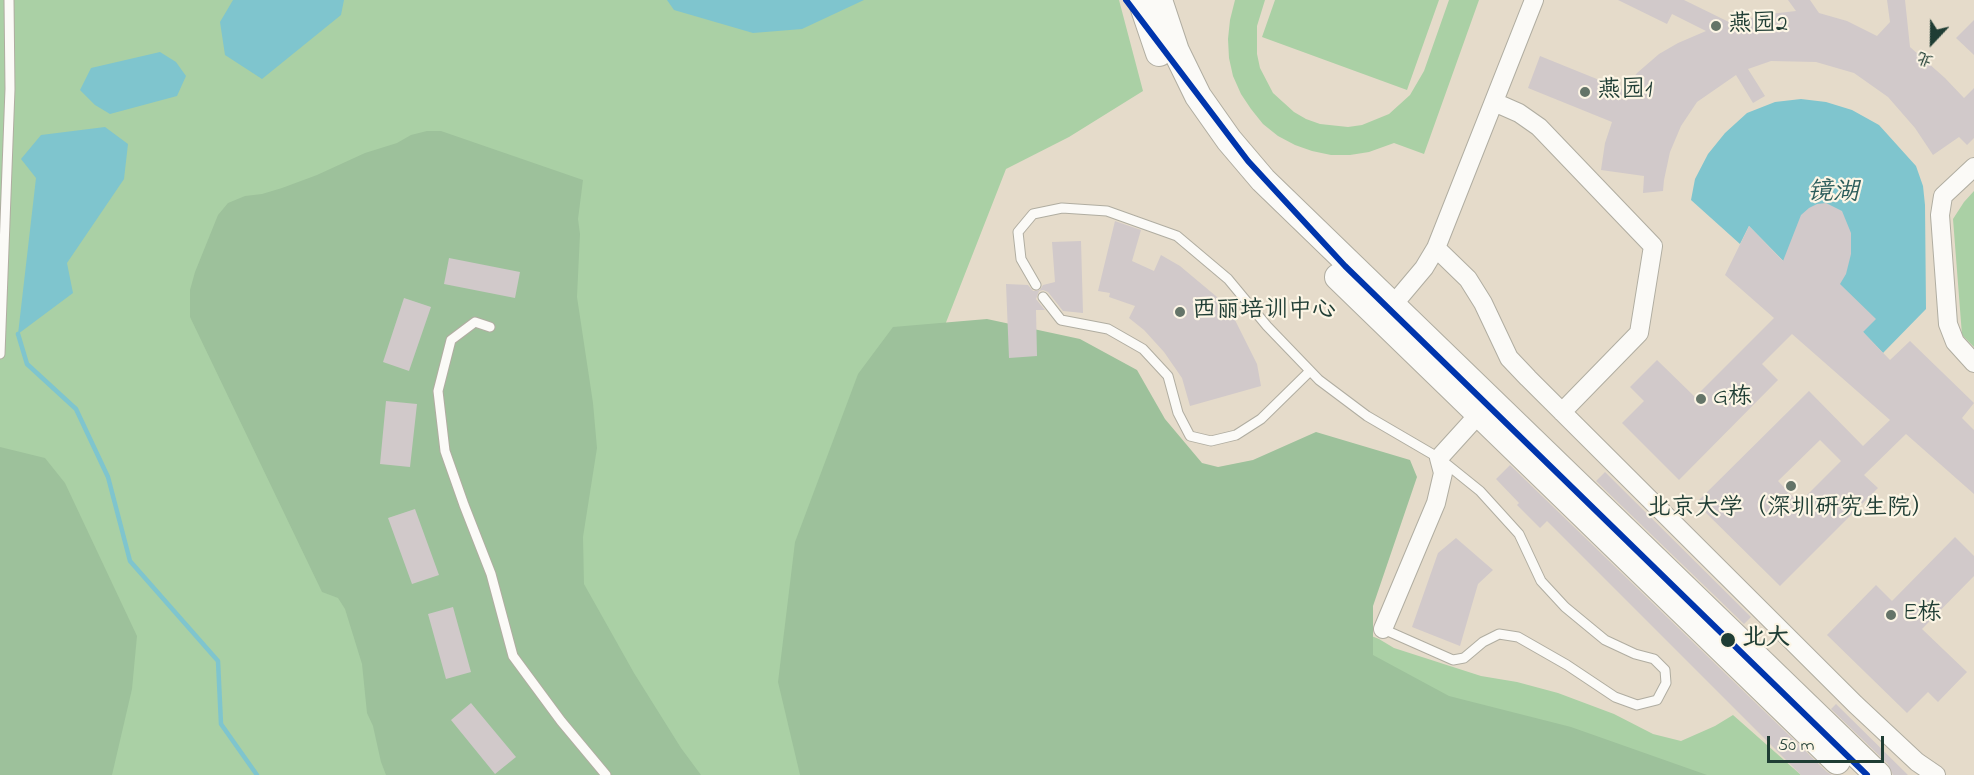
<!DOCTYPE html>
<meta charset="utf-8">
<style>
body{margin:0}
#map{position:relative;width:1974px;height:775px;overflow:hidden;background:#e5dbca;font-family:"Indie Flower","LXGW WenKai TC",sans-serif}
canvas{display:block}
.north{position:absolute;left:1902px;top:12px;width:60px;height:60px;-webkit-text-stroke:4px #fcf5e5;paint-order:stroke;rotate:202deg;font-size:16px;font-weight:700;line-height:24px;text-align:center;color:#1f3d34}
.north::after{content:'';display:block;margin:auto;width:21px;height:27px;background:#1f3d34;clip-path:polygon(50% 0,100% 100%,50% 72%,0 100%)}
.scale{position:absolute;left:1767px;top:736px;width:117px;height:27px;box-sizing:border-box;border:3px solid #1f3d34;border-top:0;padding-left:8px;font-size:18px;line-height:21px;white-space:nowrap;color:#1f3d34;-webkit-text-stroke:4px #fcf5e5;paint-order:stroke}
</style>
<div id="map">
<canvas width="1974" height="775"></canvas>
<div class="north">北</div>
<div class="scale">50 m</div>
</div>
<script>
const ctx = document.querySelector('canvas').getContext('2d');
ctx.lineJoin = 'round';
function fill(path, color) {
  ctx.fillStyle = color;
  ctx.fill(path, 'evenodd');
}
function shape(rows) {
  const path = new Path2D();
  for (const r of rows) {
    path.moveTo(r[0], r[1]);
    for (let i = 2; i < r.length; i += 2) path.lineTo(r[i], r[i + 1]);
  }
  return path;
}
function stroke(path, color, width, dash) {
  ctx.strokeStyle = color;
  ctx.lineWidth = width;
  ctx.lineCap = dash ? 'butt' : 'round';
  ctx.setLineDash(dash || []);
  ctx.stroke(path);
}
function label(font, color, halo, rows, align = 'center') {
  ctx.font = font + ' "Indie Flower","LXGW WenKai TC",sans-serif';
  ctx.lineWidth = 4.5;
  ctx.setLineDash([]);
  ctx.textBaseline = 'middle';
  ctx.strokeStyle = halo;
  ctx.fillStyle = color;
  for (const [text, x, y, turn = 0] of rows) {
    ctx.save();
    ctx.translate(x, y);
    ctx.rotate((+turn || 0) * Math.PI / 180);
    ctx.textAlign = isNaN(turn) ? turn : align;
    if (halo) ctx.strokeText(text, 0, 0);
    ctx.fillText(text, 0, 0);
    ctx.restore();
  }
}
const green = shape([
 [0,0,1119,0,1143,91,1069,137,1006,169,945,325,1336,622,1379,639,1394,648,1481,676,1517,682,1558,693,1614,714,1653,734,1681,741,1715,726,1733,715,1801,775,0,775],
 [1235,0,1265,0,1257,26,1257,54,1260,68,1273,93,1294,112,1306,119,1320,124,1348,127,1362,125,1389,114,1410,95,1424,71,1449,0,1479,0,1424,154,1394,143,1369,152,1350,155,1331,155,1312,151,1295,145,1278,136,1263,124,1251,109,1241,94,1233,76,1229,58,1228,39,1230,20],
 [1275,0,1439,0,1407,90,1262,37],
 [1974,191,1974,347,1962,335,1953,219,1964,202]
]);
const forest = shape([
 [427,131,441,131,583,180,578,219,580,234,577,297,593,403,597,448,583,537,584,584,634,673,681,748,701,775,386,775,381,762,373,726,367,713,362,664,345,609,338,598,322,592,190,317,190,290,195,272,218,215,228,203,245,196,262,194,282,188,317,175,365,153,397,143,411,135],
 [987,319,1080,339,1137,370,1165,419,1202,463,1218,467,1253,460,1316,432,1410,460,1417,477,1373,606,1373,655,1449,696,1571,727,1707,775,800,775,778,682,795,542,858,374,893,327],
 [0,447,45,458,65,483,137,636,132,689,112,775,0,775]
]);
const water = shape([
 [233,0,344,0,341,15,262,79,225,55,220,22],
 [667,0,864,0,802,29,753,33,674,10],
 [160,52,176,62,186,76,177,96,110,114,95,105,80,90,91,68],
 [1801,99,1826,102,1852,110,1879,125,1916,166,1923,186,1925,205,1926,309,1883,353,1863,332,1858,337,1749,226,1740,244,1691,200,1695,179,1708,154,1725,133,1747,113,1775,102],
 [105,127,128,144,124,179,67,263,73,293,18,334,36,178,21,159,41,135]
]);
const stream = shape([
 [18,334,27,364,76,409,108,477,130,561,218,661,221,724,257,775]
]);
const building = shape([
 [1618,0,1684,0,1733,24,1746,19,1770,14,1796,11,1788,0,1810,0,1819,13,1847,21,1877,36,1890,22,1887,0,1905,0,1910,47,1945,78,1964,98,1974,88,1974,138,1967,145,1959,137,1933,155,1915,128,1888,97,1854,73,1816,62,1771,61,1748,69,1765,96,1753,103,1736,75,1697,102,1681,126,1670,152,1664,180,1663,191,1643,193,1644,176,1601,170,1605,143,1612,122,1528,88,1540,56,1624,90,1637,73,1659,54,1678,43,1706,31,1672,14,1667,24],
 [1974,20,1974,55,1956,38],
 [1826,203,1842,211,1851,233,1851,254,1846,274,1840,284,1876,319,1863,332,1890,360,1910,341,1974,403,1962,418,1974,430,1974,494,1906,434,1864,475,1878,488,1780,586,1696,503,1809,391,1863,446,1890,420,1792,334,1762,364,1778,380,1679,480,1622,423,1644,401,1630,387,1657,360,1695,397,1774,318,1725,275,1749,226,1783,261,1801,215,1809,208,1817,204],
 [1820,440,1841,461,1799,503,1778,481],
 [1115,221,1141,230,1132,261,1154,271,1161,255,1180,266,1217,297,1234,318,1257,364,1261,386,1190,406,1182,378,1164,352,1144,330,1129,318,1135,306,1109,297,1110,293,1098,291],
 [1081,241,1083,313,1063,311,1048,292,1043,290,1039,291,1036,299,1045,310,1036,310,1037,356,1009,358,1006,284,1028,285,1033,291,1040,290,1043,285,1055,282,1052,242],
 [449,258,520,272,515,298,444,284],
 [404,298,431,307,409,371,383,362],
 [386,401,417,404,410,467,380,464],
 [1510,465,1827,772,1832,775,1801,775,1547,521,1540,528,1517,505,1519,503,1496,479],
 [1605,472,1751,617,1744,624,1596,481],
 [415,509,439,575,412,584,388,518],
 [1955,537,1974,556,1974,576,1922,629,1967,672,1938,702,1928,692,1907,713,1827,635,1876,585,1892,601],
 [1456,538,1493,570,1478,584,1460,646,1412,627,1438,553],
 [453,607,471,672,446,679,428,614],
 [471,703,516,757,495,774,451,720],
 [1836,704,1908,775,1893,775,1888,764,1831,709]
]);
const service = shape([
 [1036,285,1021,259,1018,232,1033,214,1062,208,1107,211,1177,236,1228,279,1267,326,1319,380,1367,416,1439,458,1480,491,1519,534,1541,581,1565,607,1605,640,1635,654,1654,659,1665,670,1666,683,1657,700,1637,705,1615,697,1567,665,1518,637,1499,634,1483,642,1464,658,1453,660,1383,629],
 [1043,297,1061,320,1108,329,1143,349,1168,376,1178,413,1190,436,1211,441,1236,435,1261,419,1310,371],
 [490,327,475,322,451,340,438,391,445,451,464,505,491,574,513,656,561,721,606,775],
 [0,354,10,89,9,0]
]);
const minor = shape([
 [1494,102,1519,113,1539,127,1653,246,1639,333,1562,412],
 [1974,167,1943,196,1940,215,1948,324,1955,342,1974,363],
 [1436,248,1468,279,1483,303,1509,358,1528,378,1855,704,1917,762,1936,775],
 [1392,306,1424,268,1436,248,1534,0],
 [1383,629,1436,503,1443,473,1439,458,1478,415]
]);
const secondary = shape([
 [1141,0,1159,53],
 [1159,0,1176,51,1198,96,1229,140,1263,180,1878,775],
 [1338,277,1837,761]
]);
const metro1 = shape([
 [1126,0,1248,161,1345,266,1867,775]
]);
const markers = [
 [1716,26,6,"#647468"],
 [1585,92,6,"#647468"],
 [1180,312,6,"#647468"],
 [1701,399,6,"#647468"],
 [1791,486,6,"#647468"],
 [1891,615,6,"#647468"],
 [1728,640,8,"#1f3d34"]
];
const poiNames = [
 ["燕园2",1728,26],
 ["燕园1",1597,92],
 ["西丽培训中心",1192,312],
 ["G栋",1713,399],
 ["北京大学（深圳研究生院）",1791,510,"center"],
 ["E栋",1903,615]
];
const stopNames = [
 ["北大",1742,640]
];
const waterNames = [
 ["镜湖",1833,195]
];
fill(green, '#aad0a5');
fill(forest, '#9dc19b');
fill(water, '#7fc5ce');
stroke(stream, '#7fc5ce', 4.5);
fill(building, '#d1c9ca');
stroke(service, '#b0ada1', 11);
stroke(minor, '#b0ada1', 20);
stroke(secondary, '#b0ada1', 28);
stroke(service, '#fbfaf7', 9);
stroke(minor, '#fbfaf7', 18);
stroke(secondary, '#fbfaf7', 26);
stroke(metro1, '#0035ad', 6);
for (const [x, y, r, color] of markers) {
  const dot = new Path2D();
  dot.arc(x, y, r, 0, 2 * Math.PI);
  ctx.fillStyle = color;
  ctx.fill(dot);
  stroke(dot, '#fcf5e5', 2);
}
label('24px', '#1f3d34', '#fcf5e5', poiNames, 'left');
label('bold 24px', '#1f3d34', '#fcf5e5', stopNames, 'left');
label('italic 26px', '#2c5d5b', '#fcf5e5', waterNames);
</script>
